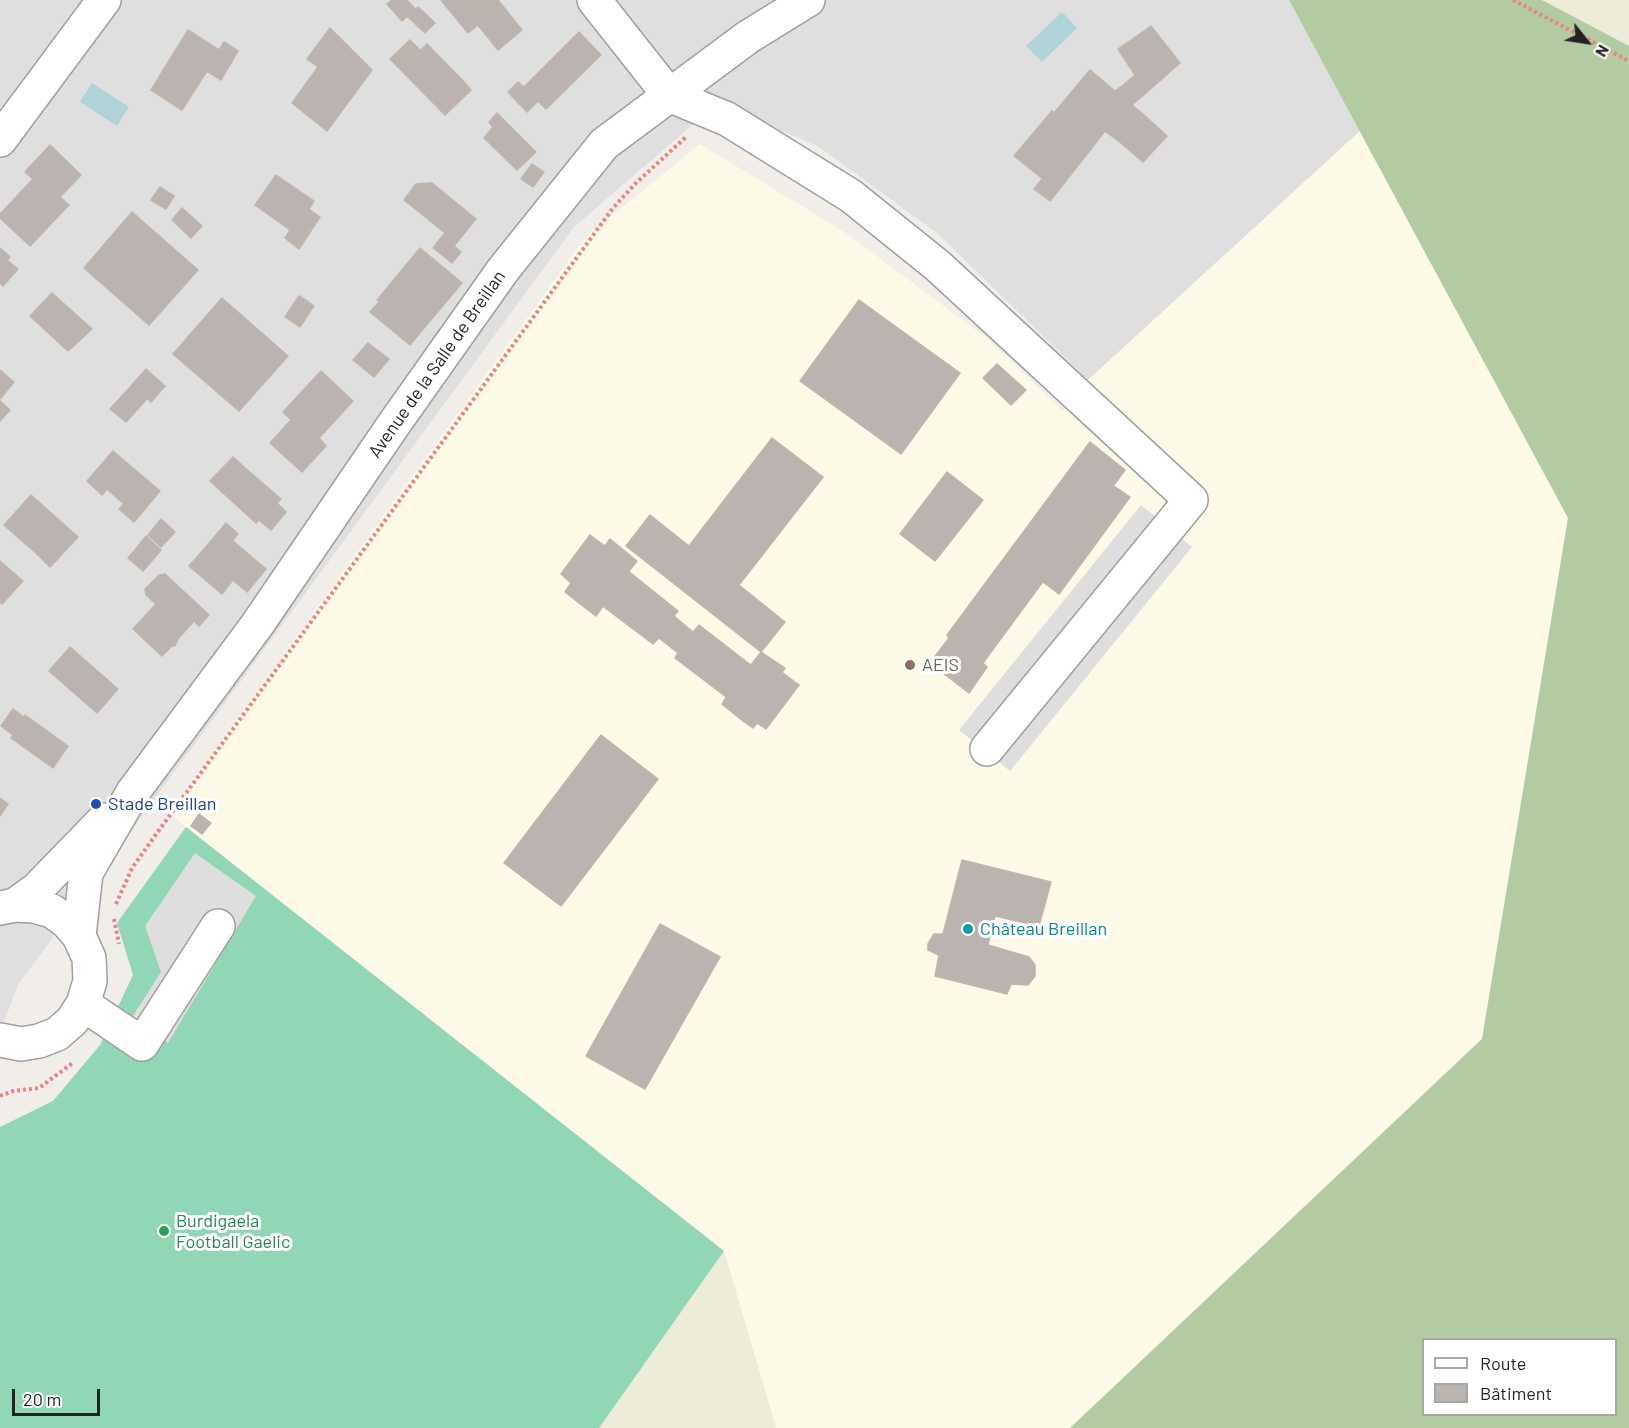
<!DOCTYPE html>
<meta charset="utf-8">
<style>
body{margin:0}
#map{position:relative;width:1629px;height:1428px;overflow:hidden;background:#f1eeea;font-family:Barlow,sans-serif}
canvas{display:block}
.legend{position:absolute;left:1422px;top:1338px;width:195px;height:78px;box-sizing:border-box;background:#fff;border:2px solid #a7a7a7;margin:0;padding:8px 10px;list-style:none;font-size:18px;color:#222}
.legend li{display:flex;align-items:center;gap:12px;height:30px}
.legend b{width:30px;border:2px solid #a7a7a7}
.north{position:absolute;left:1557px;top:12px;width:60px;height:60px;-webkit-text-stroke:4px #fff;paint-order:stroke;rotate:120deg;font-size:16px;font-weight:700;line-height:24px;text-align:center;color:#222}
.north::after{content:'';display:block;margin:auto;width:21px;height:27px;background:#222;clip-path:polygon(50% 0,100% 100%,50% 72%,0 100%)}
.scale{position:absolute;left:12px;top:1389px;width:88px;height:27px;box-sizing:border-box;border:3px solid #222;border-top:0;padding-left:8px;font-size:18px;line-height:21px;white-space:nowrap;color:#222;-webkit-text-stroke:4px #fff;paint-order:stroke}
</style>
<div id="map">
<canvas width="1629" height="1428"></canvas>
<ul class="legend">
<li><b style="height:8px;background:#fff"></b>Route</li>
<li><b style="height:16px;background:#bab3af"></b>Bâtiment</li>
</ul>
<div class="north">N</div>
<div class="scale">20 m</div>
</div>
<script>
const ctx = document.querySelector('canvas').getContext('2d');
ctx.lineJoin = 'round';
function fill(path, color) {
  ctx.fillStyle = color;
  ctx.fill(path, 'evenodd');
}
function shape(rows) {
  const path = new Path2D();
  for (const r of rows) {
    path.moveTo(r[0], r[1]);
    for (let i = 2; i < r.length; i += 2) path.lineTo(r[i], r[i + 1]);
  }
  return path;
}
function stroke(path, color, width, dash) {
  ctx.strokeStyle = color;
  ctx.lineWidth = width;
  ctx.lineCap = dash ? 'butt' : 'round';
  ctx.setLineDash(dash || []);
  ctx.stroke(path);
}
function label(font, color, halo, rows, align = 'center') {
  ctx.font = font + ' Barlow,sans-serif';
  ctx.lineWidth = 6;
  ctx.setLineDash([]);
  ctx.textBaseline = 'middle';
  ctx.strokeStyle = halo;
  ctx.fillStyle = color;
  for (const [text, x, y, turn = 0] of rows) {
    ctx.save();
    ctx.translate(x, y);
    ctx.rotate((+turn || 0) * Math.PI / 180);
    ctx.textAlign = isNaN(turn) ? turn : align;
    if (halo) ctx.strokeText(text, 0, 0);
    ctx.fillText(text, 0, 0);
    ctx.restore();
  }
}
const residential = shape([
 [0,0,1289,0,1360,131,1088,380,937,233,819,147,718,103,574,227,18,985,0,1032]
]);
const education = shape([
 [1360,131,1568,517,1482,1038,1070,1428,776,1428,724,1251,169,813,585,238,700,144,846,233,989,340,1062,411,1088,380]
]);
const farmland = shape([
 [1542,0,1629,0,1629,46],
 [724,1251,776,1428,599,1428]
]);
const forest = shape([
 [1289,0,1542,0,1629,46,1629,1428,1070,1428,1482,1039,1568,518],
 [1424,1340,1616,1340,1616,1414,1424,1414]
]);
const pitch = shape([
 [186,827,724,1251,599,1428,0,1428,0,1127,53,1101,100,1045,133,975,117,923]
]);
const parking = shape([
 [1141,505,1192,547,1010,771,959,730],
 [195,853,256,896,168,1043,131,1019,161,972,145,926]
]);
const water = shape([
 [1062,12,1077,28,1042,62,1026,46],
 [92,83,129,107,117,126,80,102]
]);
const building = shape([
 [392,0,407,0,415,9,402,21,387,4,392,0],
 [441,0,489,0,497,10,502,5,522,30,498,50,478,25,468,33,441,0],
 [489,0,498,0,502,5,497,10,489,0],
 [418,7,435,23,425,33,407,16,418,7],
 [1151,26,1180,63,1139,99,1122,86,1135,75,1118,49,1151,26],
 [330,28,372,70,327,131,292,103,318,67,307,59,330,28],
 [188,30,219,50,224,42,238,51,221,80,207,71,182,110,151,90,188,30],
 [579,32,601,55,546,109,538,101,527,112,508,92,518,82,524,87,579,32],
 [410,40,421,51,401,70,390,59,410,40],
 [427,44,467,85,441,111,401,70,427,44],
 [1090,70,1115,91,1122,86,1139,99,1132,105,1144,115,1121,143,1105,131,1058,191,1014,156,1052,111,1054,113,1090,70],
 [467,85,471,90,445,115,441,111,467,85],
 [497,113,536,152,517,170,484,138,493,127,489,122,497,113],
 [1144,115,1167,136,1143,162,1121,143,1144,115],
 [50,145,81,175,60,197,69,205,30,246,0,218,0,214,33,179,25,172,50,145],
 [532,164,544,172,533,187,521,179,532,164],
 [276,175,314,201,309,209,320,217,299,249,285,238,290,230,255,205,276,175],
 [1042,179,1058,191,1050,201,1034,189,1042,179],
 [432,183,476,219,454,246,461,252,452,263,441,254,448,243,441,238,445,233,404,200,416,184,432,183],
 [160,187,174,196,166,209,151,200,160,187],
 [182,208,202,226,191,238,172,220,182,208],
 [132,212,198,270,149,325,84,268,132,212],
 [441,238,448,243,441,254,433,248,441,238],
 [0,248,10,257,0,269,0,248],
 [420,248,462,283,419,334,377,300,420,248],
 [8,261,18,269,3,286,0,283,0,269,8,261],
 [52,293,92,329,68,351,30,316,52,293],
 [299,296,307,301,302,308,309,313,300,327,285,317,299,296],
 [222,298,288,356,239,411,173,354,222,298],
 [859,300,960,373,901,454,800,381,859,300],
 [307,301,314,306,309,313,302,308,307,301],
 [379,302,419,334,410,345,370,312,379,302],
 [368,343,389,359,374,377,353,360,368,343],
 [997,364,1026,390,1011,405,983,378,997,364],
 [146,369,165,386,151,402,132,385,146,369],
 [0,370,14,382,0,399,0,370],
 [321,371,353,401,319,438,326,446,302,472,270,443,291,420,283,412,321,371],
 [132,385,147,399,126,422,110,409,132,385],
 [0,401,10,410,0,421,0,401],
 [772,438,823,477,739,585,785,622,761,652,626,546,650,515,689,546,772,438],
 [1090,442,1125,470,983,663,987,667,969,693,930,663,949,638,947,635,1090,442],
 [113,451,160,491,134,522,119,509,124,504,107,489,102,495,87,481,113,451],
 [233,457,244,467,222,492,210,481,233,457],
 [244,467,281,499,277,503,286,512,271,530,259,520,256,523,222,492,244,467],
 [947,472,983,500,935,561,900,534,947,472],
 [1114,486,1130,497,1059,594,1043,582,1114,486],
 [31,495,78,537,50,567,36,553,40,548,25,535,21,540,4,525,31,495],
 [161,519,175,532,161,547,148,535,161,519],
 [226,523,238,534,218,558,206,547,226,523],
 [25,535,40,548,36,553,21,540,25,535],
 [590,535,605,546,602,550,678,611,674,616,693,632,699,625,774,683,782,672,783,673,743,721,733,713,738,706,675,658,678,653,659,638,653,644,592,598,584,607,565,592,571,583,561,574,590,535],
 [146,536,161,550,150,563,135,550,146,536],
 [610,539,637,561,629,571,602,550,610,539],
 [233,541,266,569,247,592,233,580,222,594,189,566,206,547,218,558,233,541],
 [135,550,150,563,143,571,128,558,135,550],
 [0,561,23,581,2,604,0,602,0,561],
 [165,574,209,615,199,626,194,621,178,639,175,646,172,646,162,656,133,629,156,604,146,595,145,589,159,575,165,574],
 [592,598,603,606,596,616,584,607,592,598],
 [70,647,118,689,97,713,49,671,70,647],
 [761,652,785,668,774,683,751,665,761,652],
 [783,673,799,685,766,729,757,723,753,728,743,721,783,673],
 [726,697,738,706,733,713,722,704,726,697],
 [13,709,24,717,25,715,68,746,59,759,6,719,13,709],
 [6,719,59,759,53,768,11,738,13,735,1,726,6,719],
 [601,735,658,779,561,906,504,863,601,735],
 [0,798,8,804,0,816,0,798],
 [199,814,211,823,202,834,191,826,199,814],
 [962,860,1051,882,1039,926,995,916,988,945,1029,957,1035,965,1035,976,1028,985,1011,984,1007,994,935,976,939,955,928,950,928,944,934,934,943,934,962,860],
 [660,924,720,957,645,1089,586,1056,660,924]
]);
const path = shape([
 [1513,0,1629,61],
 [116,904,132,868,157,833,613,208,635,184,687,136],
 [114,919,119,944],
 [0,1096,13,1091,39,1088,74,1062]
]);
const minor = shape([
 [594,0,669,95],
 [669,95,727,119,851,196,938,266,1191,500,987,749],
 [0,140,104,0],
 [15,905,36,890,104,820],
 [0,908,15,905,34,906,52,911,67,922,79,936,89,958,90,981,83,1004,72,1021,57,1034,39,1041,21,1044,0,1040],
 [79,936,86,873,133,792,257,625,394,424,503,270,604,144,748,37,808,0],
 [83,1004,142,1044,218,926]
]);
const markers = [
 [910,665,6,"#8d6e63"],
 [96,804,6,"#1a4fb4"],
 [968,929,6,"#0f9aa8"],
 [164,1231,6,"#2e9e5b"]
];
const streetNames = [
 ["Avenue de la Salle de Breillan",437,364,-55]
];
const educationNames = [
 ["AEIS",922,665]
];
const transitNames = [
 ["Stade Breillan",108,804]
];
const cultureNames = [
 ["Château Breillan",980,929]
];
const leisureNames = [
 ["Burdigaela",176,1221],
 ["Football Gaelic",176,1242]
];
fill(residential, '#e0dfdf');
fill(education, '#fcfae7');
fill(farmland, '#edecd8');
fill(forest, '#b3cba3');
fill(pitch, '#91d6b5');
fill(parking, '#dedede');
fill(water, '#afd3d9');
fill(building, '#bab3af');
stroke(building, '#c1b4ad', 1.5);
stroke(minor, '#9f9f9f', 36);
stroke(path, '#eb8280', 4, [3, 3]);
stroke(minor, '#fff', 33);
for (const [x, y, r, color] of markers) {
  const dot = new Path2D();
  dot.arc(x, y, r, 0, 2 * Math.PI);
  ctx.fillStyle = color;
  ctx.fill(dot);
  stroke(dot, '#fff', 2);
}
label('18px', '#222', '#fff', streetNames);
label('18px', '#785e54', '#fff', educationNames, 'left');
label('18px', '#164399', '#fff', transitNames, 'left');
label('18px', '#0d838f', '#fff', cultureNames, 'left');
label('18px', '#27864d', '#fff', leisureNames, 'left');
</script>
